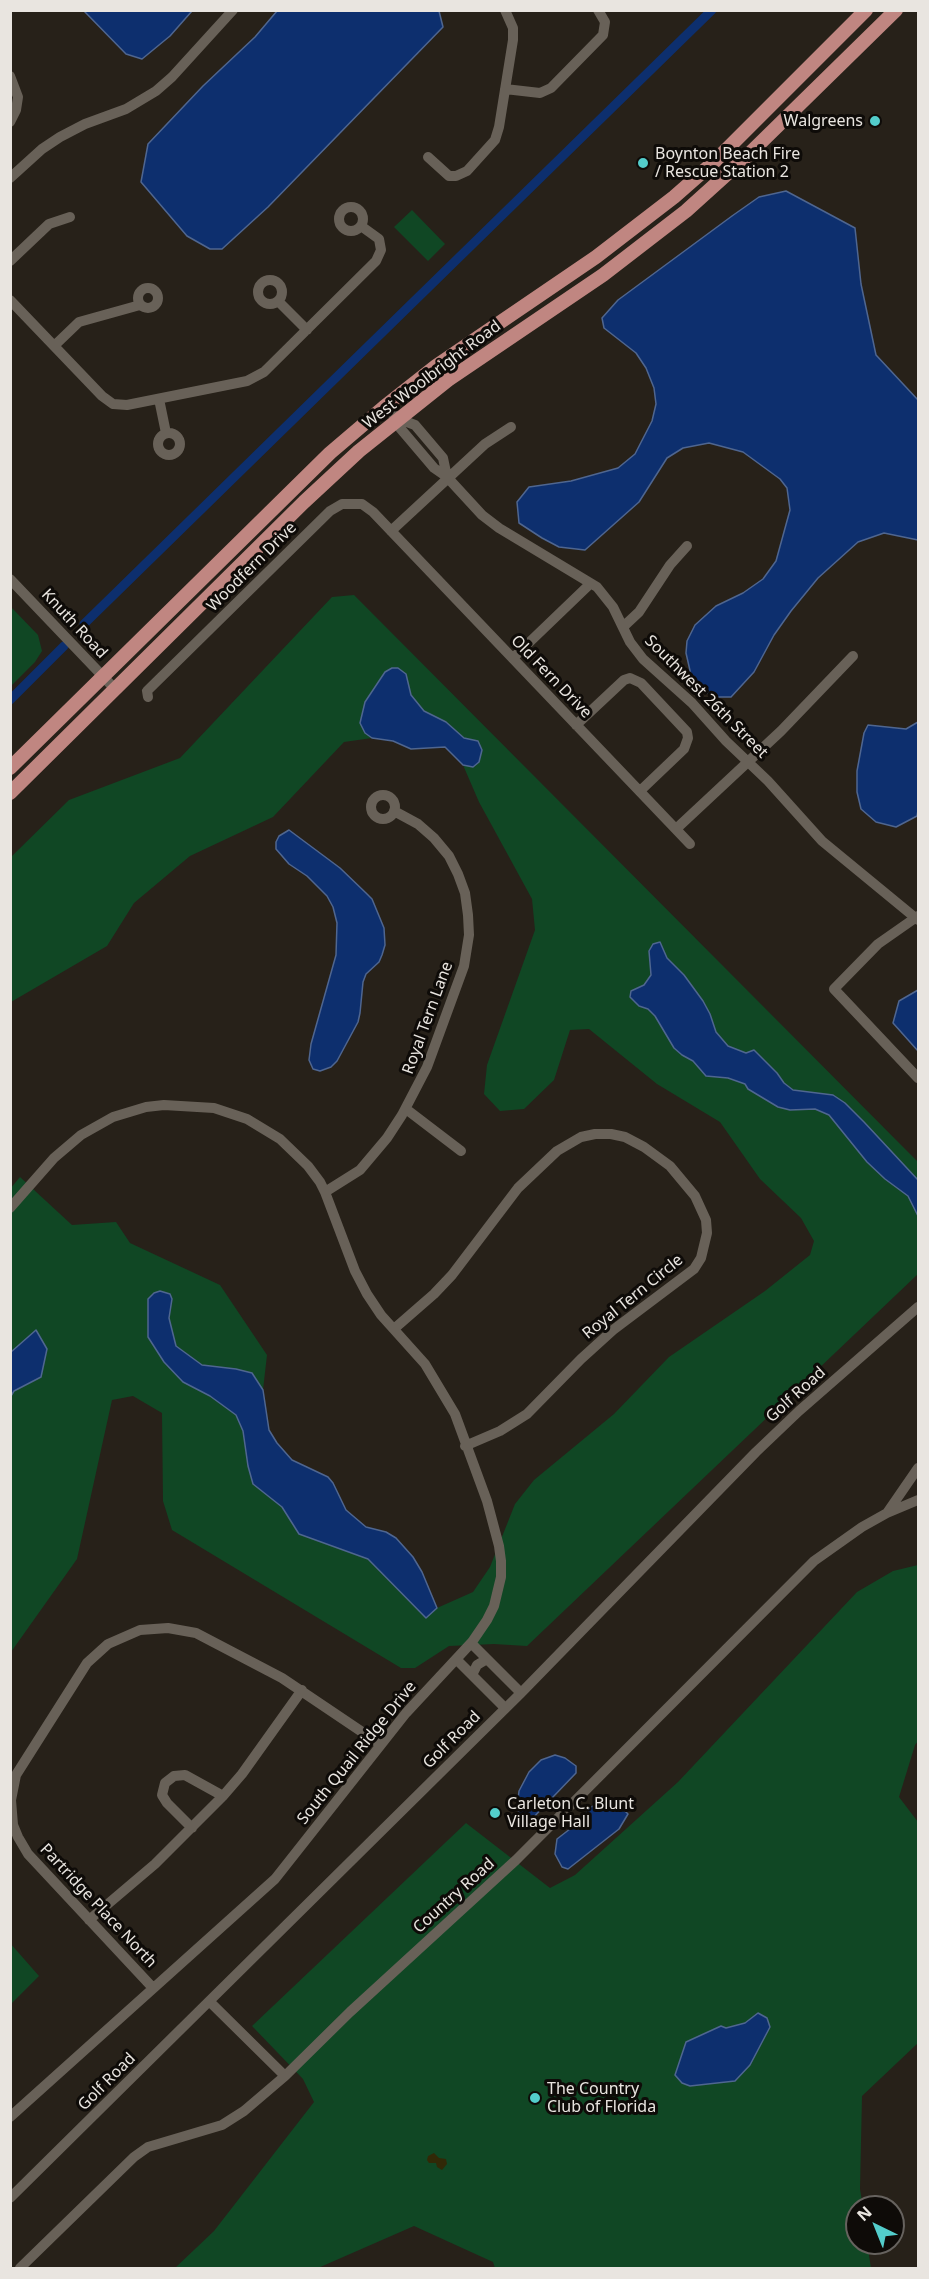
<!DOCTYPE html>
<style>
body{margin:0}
#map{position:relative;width:929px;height:2279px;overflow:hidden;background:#272119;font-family:"Noto Sans",sans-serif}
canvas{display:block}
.frame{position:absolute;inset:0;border:12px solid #e9e5e0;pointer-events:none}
.north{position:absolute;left:845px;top:2195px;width:60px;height:60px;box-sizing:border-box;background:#0e0b08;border:2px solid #66625e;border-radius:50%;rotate:317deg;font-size:16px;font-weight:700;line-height:24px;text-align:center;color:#e9e5e0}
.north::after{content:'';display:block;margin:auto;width:21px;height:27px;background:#53cdcb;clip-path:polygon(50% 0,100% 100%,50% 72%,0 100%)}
</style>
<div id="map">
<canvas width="929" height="2279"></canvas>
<div class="frame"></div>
<div class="north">N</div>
</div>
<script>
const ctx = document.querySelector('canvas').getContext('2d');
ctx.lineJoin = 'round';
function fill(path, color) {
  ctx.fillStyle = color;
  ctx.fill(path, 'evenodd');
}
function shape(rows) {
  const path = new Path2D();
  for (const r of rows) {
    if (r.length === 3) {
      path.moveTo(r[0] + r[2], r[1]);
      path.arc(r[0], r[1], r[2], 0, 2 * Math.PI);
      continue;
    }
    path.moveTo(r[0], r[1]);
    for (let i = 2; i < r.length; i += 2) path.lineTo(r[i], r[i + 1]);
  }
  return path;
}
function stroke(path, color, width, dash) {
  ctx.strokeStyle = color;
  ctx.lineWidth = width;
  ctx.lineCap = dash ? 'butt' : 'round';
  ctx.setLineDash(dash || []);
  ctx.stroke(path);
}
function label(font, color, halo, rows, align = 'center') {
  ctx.font = font + ' "Noto Sans",sans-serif';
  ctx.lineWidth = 6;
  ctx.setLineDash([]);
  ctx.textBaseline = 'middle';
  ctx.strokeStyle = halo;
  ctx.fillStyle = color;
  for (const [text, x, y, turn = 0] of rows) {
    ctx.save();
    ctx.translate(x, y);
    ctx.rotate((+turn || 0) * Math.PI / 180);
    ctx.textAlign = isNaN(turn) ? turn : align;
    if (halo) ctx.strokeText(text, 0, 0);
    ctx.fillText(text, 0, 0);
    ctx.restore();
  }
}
const green = shape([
 [412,210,445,244,428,261,394,227],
 [354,595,918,1162,918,1274,527,1646,494,1644,449,1646,415,1668,401,1668,172,1530,163,1501,162,1413,133,1396,112,1400,77,1559,11,1652,10,1189,20,1177,72,1225,116,1222,130,1243,220,1285,267,1355,263,1390,269,1430,277,1443,292,1460,328,1477,333,1483,346,1510,366,1527,386,1532,396,1538,413,1557,422,1572,437,1608,473,1592,490,1567,515,1504,534,1480,614,1414,669,1357,765,1291,810,1255,814,1241,801,1218,760,1179,720,1122,657,1084,589,1029,570,1030,554,1080,524,1109,500,1111,484,1094,487,1065,535,930,532,899,479,802,463,765,445,747,411,749,393,741,372,738,344,742,273,817,190,856,134,903,107,946,11,1002,11,857,69,800,180,758,332,597],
 [11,607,38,635,42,651,35,662,11,686],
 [918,1565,918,1741,915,1745,899,1797,918,1822,918,2043,862,2096,860,2189,863,2207,857,2207,857,2243,867,2243,871,2268,495,2268,493,2262,414,2226,318,2268,175,2268,214,2231,314,2102,303,2079,252,2026,466,1823,550,1888,575,1875,678,1782,857,1592,893,1571],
 [10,1943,39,1976,11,2004,10,2004]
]);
const sand = shape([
 [434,2153,439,2158,446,2159,447,2164,442,2170,437,2167,436,2163,429,2163,427,2160,428,2156]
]);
const water = shape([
 [84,11,192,11,170,36,142,59,126,54,84,11],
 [277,11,439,11,443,27,268,207,222,249,210,249,187,236,141,182,148,144,203,86,255,37,277,11],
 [786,191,855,228,861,284,876,355,918,400,918,540,884,533,858,542,818,578,791,611,774,635,754,672,731,697,714,697,705,691,691,675,686,653,687,641,695,625,716,606,743,593,763,579,776,561,790,510,787,488,780,479,743,452,709,443,683,448,667,458,639,502,585,550,559,547,542,538,519,523,517,502,529,487,571,481,618,468,635,454,652,421,656,404,654,388,646,368,636,353,604,328,602,318,618,300,732,216,759,197,786,191],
 [392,668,398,668,406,674,411,695,424,711,446,722,464,738,478,741,482,750,479,762,473,767,463,765,445,747,411,749,393,741,372,738,365,733,360,723,365,702,385,672,392,668],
 [918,722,918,810,917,816,896,827,876,822,861,809,857,792,857,771,864,733,868,725,906,729,918,722],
 [289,830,340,868,366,893,372,899,384,928,385,945,382,955,379,962,366,974,363,982,360,1013,358,1022,337,1061,331,1067,320,1071,313,1069,309,1060,311,1044,336,955,337,923,333,907,327,896,307,876,289,864,276,849,276,842,279,836,289,830],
 [660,942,667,958,684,975,703,1001,710,1014,716,1032,728,1046,746,1053,754,1050,777,1073,784,1083,793,1090,833,1095,845,1103,864,1122,918,1180,918,1216,908,1196,885,1179,867,1162,829,1115,815,1109,790,1110,778,1107,748,1089,745,1084,728,1078,706,1076,693,1061,682,1055,674,1048,655,1016,648,1009,639,1006,630,997,631,991,644,985,651,975,649,951,653,944,660,942],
 [918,990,918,1051,893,1023,899,1001,918,990],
 [160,1291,170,1294,172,1299,169,1318,176,1346,202,1365,236,1369,252,1373,263,1390,269,1430,277,1443,292,1460,328,1477,333,1483,346,1510,366,1527,386,1532,396,1538,413,1557,422,1572,437,1608,426,1618,368,1559,299,1534,282,1507,253,1484,248,1466,243,1431,236,1415,210,1396,183,1382,164,1362,148,1337,148,1299,154,1293,160,1291],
 [36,1330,47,1349,41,1377,14,1391,11,1396,11,1352,36,1330],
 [555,1755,565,1758,576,1766,576,1773,529,1822,523,1821,517,1808,519,1791,529,1772,541,1760,555,1755],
 [606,1801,616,1802,628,1814,619,1829,568,1869,562,1867,555,1854,557,1839,579,1822,591,1807,606,1801],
 [758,2013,767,2018,770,2027,750,2065,735,2081,690,2086,682,2083,675,2075,686,2042,721,2026,726,2028,745,2023,758,2013]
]);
const canal = shape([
 [84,624,712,10],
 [10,700,64,646]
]);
const minor = shape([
 [10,76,18,97,16,110,10,122],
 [505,89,540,93,551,88,603,35,605,22,598,10],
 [428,157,449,176,456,176,467,171,495,140,499,127,513,40,513,28,505,10],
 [10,178,42,149,60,137,85,124,126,109,156,91,172,77,233,10],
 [351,219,12],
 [10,261,49,224,70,217],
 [270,292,12],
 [148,298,10],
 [10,300,102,396,113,404,127,405,247,381,264,372,376,261,381,250,379,239,361,226],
 [278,301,307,330],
 [54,346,79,322,140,305],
 [159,399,166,433],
 [384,407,399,419,415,425,443,458,447,477],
 [399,419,400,428,434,468,447,477,482,515,499,528,597,587,613,607,630,642,643,659,692,703,726,741,768,781,822,841,918,920],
 [169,444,11],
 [391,531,485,444,511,427],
 [10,579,115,689],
 [623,627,639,612,670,565,687,546],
 [513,658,590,584],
 [148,697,147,691,330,511,342,504,362,504,373,512,690,844],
 [576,725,624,680,630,678,641,683,687,732,688,738,684,749,640,791],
 [383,807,12],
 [676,829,781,731,853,656],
 [918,916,878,944,834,989,918,1078],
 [406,1109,461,1151],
 [325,1192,360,1170,387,1138,402,1115,427,1067,464,966,469,935,468,915,465,893,458,874,449,856,434,838,418,824,394,811],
 [10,1208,54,1158,81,1135,113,1117,146,1107,164,1105,214,1108,247,1119,280,1139,308,1166,320,1182,325,1192,355,1271,367,1294,381,1315,425,1364,455,1414,487,1501,499,1546,501,1561,501,1577,494,1606,487,1620,472,1642,406,1713,275,1879,10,2117],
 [395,1328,434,1294,452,1275,518,1188,557,1151,581,1137,595,1134,611,1134,625,1137,644,1147,670,1166,695,1196,706,1220,707,1233,701,1258,694,1269,613,1330,581,1359,527,1414,500,1431,465,1446],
 [887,1513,918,1468],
 [471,1643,521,1693],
 [456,1659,505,1708],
 [472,1675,477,1665,487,1659],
 [192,1828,167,1803,162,1795,165,1783,174,1776,185,1775,223,1796],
 [89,1920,155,1864,223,1796,242,1774,302,1690],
 [153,1988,28,1854,18,1837,13,1825,11,1800,16,1775,87,1663,108,1644,140,1630,168,1628,196,1633,282,1678,380,1744],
 [210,2002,285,2076],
 [10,2198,521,1693,756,1452,799,1411,918,1307],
 [20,2268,134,2157,148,2147,222,2125,244,2111,285,2076,350,2012,516,1860,814,1561,862,1527,887,1513,918,1500]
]);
const major = shape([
 [10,768,330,453,384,407,436,366,596,257,674,197,715,161,866,10],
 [10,793,304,502,359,451,448,380,603,275,686,211,748,155,896,10]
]);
const markers = [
 [875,121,6,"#53cdcb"],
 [643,163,6,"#53cdcb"],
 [495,1813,6,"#53cdcb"],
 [535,2098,6,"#53cdcb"]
];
const poiNames = [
 ["Walgreens",863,121,"right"],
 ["Boynton Beach Fire",655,154],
 ["/ Rescue Station 2",655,172],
 ["Carleton C. Blunt",507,1804],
 ["Village Hall",507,1822],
 ["The Country",547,2089],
 ["Club of Florida",547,2107]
];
const streetNames = [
 ["West Woolbright Road",432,375,-37],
 ["Woodfern Drive",252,567,-45],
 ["Knuth Road",74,624,47],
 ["Old Fern Drive",551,677,46],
 ["Southwest 26th Street",706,697,45],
 ["Royal Tern Lane",428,1018,-70],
 ["Royal Tern Circle",633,1297,-39],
 ["Golf Road",796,1395,-42],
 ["Golf Road",452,1740,-45],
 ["South Quail Ridge Drive",357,1753,-51],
 ["Country Road",454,1896,-42],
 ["Partridge Place North",98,1906,47],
 ["Golf Road",107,2082,-45]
];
fill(green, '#104724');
fill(sand, '#312907');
fill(water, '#0d2f6e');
stroke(water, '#4f6690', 1.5);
stroke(canal, '#0d2f6e', 9);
stroke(minor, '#686158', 10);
stroke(major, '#c08681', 14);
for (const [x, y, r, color] of markers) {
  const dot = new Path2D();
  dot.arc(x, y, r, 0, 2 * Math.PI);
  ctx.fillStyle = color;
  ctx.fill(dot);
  stroke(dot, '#0e0b08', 2);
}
label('16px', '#e9e5e0', '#0e0b08', poiNames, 'left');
label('16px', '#e9e5e0', '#0e0b08', streetNames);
</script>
